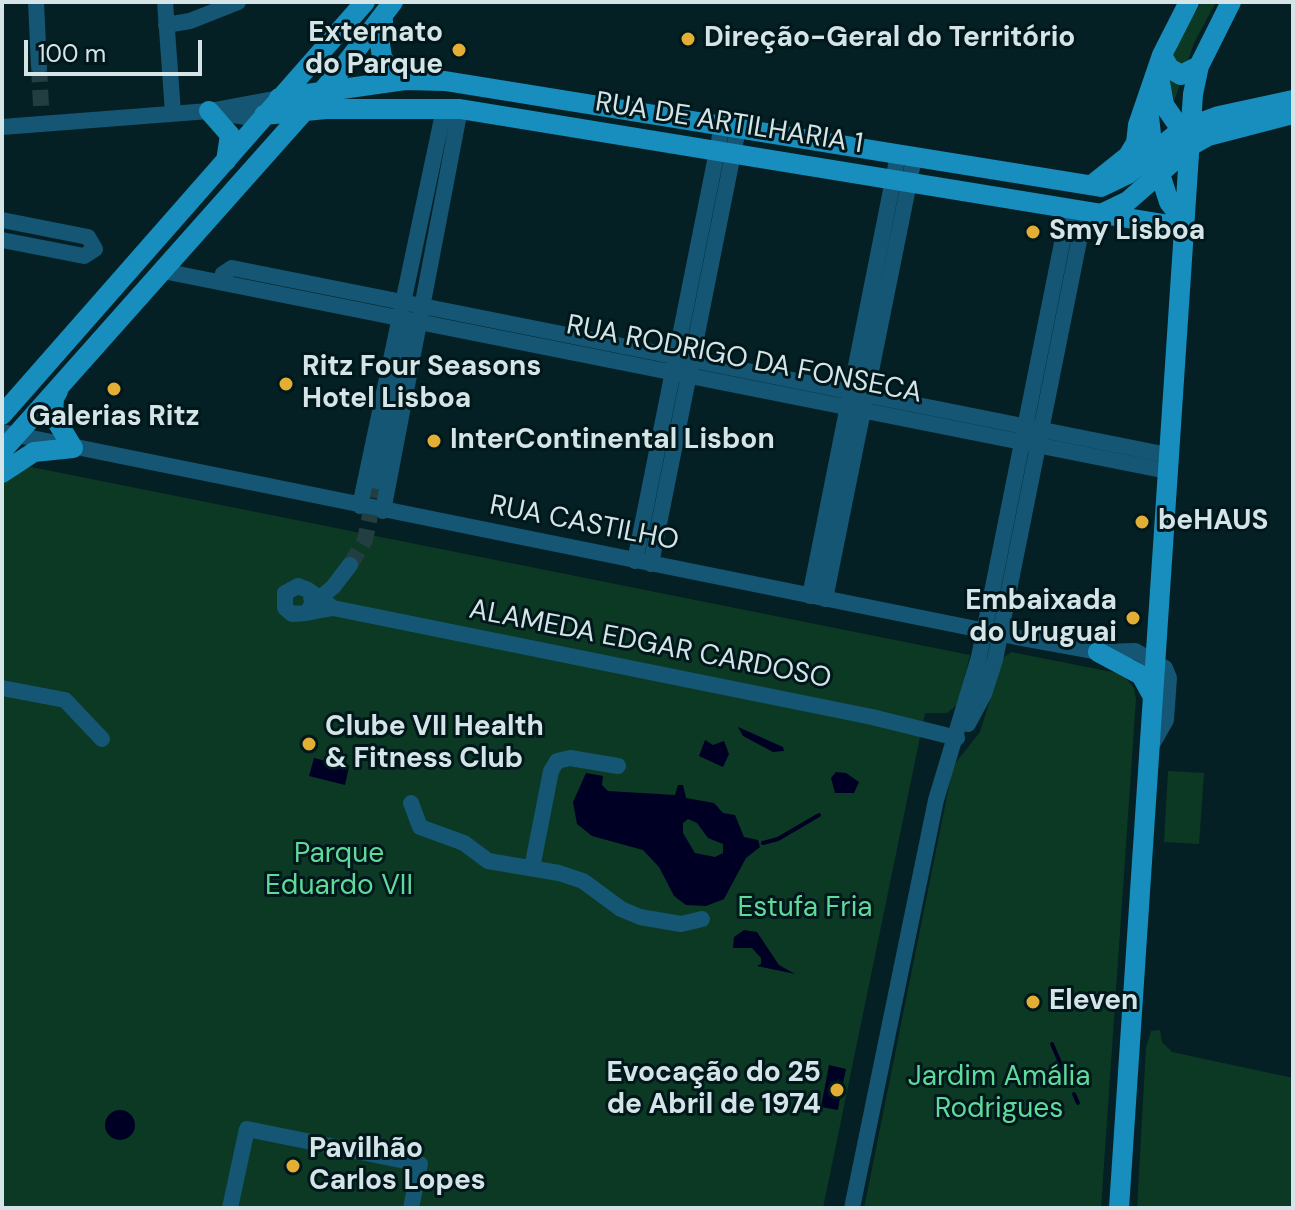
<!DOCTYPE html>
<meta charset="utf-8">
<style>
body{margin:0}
#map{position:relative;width:1295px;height:1210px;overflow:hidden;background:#042024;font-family:"DM Sans",sans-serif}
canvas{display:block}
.frame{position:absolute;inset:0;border:4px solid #d5e5e7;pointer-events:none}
.scale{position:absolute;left:24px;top:40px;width:178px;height:36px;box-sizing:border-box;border:4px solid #d5e5e7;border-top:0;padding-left:10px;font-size:24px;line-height:28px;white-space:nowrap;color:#d5e5e7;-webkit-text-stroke:6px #00171b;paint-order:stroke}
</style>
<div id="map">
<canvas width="1295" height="1210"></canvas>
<div class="frame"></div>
<div class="scale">100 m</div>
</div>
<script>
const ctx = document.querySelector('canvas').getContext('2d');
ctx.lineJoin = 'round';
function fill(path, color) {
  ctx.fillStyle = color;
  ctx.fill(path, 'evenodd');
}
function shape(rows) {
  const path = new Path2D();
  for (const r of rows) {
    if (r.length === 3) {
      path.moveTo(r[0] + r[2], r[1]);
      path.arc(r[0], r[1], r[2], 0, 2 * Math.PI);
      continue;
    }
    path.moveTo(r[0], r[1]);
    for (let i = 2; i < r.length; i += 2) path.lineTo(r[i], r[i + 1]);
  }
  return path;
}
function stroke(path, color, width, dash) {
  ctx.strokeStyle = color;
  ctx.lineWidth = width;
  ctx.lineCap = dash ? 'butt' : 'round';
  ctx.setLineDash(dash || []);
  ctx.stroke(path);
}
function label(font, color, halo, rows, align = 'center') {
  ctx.font = font + ' "DM Sans",sans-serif';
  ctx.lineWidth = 6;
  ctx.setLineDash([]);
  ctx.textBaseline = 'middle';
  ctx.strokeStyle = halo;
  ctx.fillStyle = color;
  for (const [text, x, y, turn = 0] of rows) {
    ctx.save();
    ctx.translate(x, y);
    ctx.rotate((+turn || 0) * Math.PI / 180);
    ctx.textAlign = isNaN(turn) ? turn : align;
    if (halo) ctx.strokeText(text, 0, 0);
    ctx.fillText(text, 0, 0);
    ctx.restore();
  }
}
const green = shape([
 [1202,2,1216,2,1194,43,1173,105,1167,89,1170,66,1181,35],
 [26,466,970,655,958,704,947,713,925,713,823,1208,2,1208,2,484],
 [1011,652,1122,674,1134,688,1136,699,1101,1208,864,1208,953,766,980,732,1003,658],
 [1168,771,1204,773,1199,844,1164,842],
 [1160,1030,1162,1042,1172,1052,1293,1078,1293,1208,1137,1208,1146,1048,1151,1031]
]);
const water = shape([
 [738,727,783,747,784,751,773,752,743,736],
 [705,740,713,745,724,741,729,754,723,767,699,756],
 [314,758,349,767,345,785,309,776],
 [836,772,846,773,859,782,854,793,835,793,831,778],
 [586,773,603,776,602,785,608,791,675,795,678,785,683,785,686,798,714,803,723,813,735,815,744,837,758,840,760,847,746,858,724,899,706,906,686,905,674,896,659,867,643,850,592,836,577,824,573,802],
 [688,819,697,823,708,838,723,844,723,853,715,857,695,853,683,833,683,823],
 [744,930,757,932,779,965,795,974,757,966,761,964,761,958,752,948,733,948,734,937],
 [829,1065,846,1069,842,1088,838,1087,839,1078,835,1085,829,1080,835,1088,827,1097,834,1091,835,1099,837,1091,841,1091,838,1110,821,1107],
 [120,1125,15]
]);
const stream = shape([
 [763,843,778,839,819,815],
 [1052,1044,1070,1086],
 [1074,1094,1078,1103]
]);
const minorTunnel = shape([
 [39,66,41,106],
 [350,565,365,540,377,481]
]);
const minor = shape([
 [36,2,39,66],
 [165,2,173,113],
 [166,25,190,21,238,2],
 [214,112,246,117,264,115],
 [2,127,209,111,279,98],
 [2,220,88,237,95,249,84,256,2,240],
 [163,271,1167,471],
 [226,283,223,274,232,268,1168,455],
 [2,432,1021,638,1098,652,1135,651,1165,668,1169,678,1166,720,1150,748],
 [377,481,410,320],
 [360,506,444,109],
 [383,511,460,109],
 [635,561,722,126],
 [651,564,738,129],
 [311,594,312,605,306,613,292,614,285,608,285,593,298,586,308,590,333,608],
 [810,596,898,155],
 [825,599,914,158],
 [313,604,333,587,350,565],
 [306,613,333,608,872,717,957,738],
 [2,688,65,700,102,739],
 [968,724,984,694,995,660,1085,211],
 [411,803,420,827,464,843,488,861,559,873,583,881,621,909,640,917,681,924,702,919],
 [532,868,551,771,557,761,570,758,618,766],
 [230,1208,247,1129,420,1164,411,1208],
 [852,1208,936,800,979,657,1069,208]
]);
const major = shape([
 [383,21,378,31,382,57,392,74,405,80],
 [1162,55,1169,68,1181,75,1199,66],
 [1158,71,1164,105,1189,141],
 [279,98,405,80,445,81,1101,187,1128,174,1181,130,1219,116,1293,100],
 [1148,108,1153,152,1169,202,1183,220],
 [209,111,230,135,226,161],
 [264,115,326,109,460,109,1182,227],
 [1093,184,1128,156,1136,143,1138,125,1162,55,1189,2],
 [1101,214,1128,201,1192,145,1208,136,1293,114],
 [58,391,54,398,53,415,73,448],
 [2,415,365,2],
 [2,451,340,71,393,2],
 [2,473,34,452,73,448],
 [1098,652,1141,675,1152,695],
 [1119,1208,1193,94,1199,66,1231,2]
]);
const markers = [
 [688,39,8,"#e3ae34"],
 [459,50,8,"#e3ae34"],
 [1033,232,8,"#e3ae34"],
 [286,384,8,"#e3ae34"],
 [114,389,8,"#e3ae34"],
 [434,441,8,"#e3ae34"],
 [1142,522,8,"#e3ae34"],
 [1133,618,8,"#e3ae34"],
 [309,744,8,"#e3ae34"],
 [1033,1002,8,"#e3ae34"],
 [837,1090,8,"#e3ae34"],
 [293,1166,8,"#e3ae34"]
];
const poiNames = [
 ["Externato",443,34,"right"],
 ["do Parque",443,66,"right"],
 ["Direção-Geral do Território",704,39],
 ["Smy Lisboa",1049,232],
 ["Ritz Four Seasons",302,368],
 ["Hotel Lisboa",302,400],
 ["Galerias Ritz",114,418,"center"],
 ["InterContinental Lisbon",450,441],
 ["beHAUS",1158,522],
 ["Embaixada",1117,602,"right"],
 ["do Uruguai",1117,634,"right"],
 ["Clube VII Health",325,728],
 ["& Fitness Club",325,760],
 ["Eleven",1049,1002],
 ["Evocação do 25",821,1074,"right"],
 ["de Abril de 1974",821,1106,"right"],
 ["Pavilhão",309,1150],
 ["Carlos Lopes",309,1182]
];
const streetNames = [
 ["RUA DE ARTILHARIA 1",729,124,9],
 ["RUA RODRIGO DA FONSECA",744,360,11],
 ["RUA CASTILHO",584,524,11],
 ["ALAMEDA EDGAR CARDOSO",650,645,11]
];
const parkNames = [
 ["Parque",339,855],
 ["Eduardo VII",339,887],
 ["Estufa Fria",805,909],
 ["Jardim Amália",999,1078],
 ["Rodrigues",999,1110]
];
fill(green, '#0c3923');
fill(water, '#000025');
stroke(stream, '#000025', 4);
stroke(minorTunnel, '#233e41', 16, [16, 8]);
stroke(minor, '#145673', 16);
stroke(major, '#178ebd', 20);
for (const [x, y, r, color] of markers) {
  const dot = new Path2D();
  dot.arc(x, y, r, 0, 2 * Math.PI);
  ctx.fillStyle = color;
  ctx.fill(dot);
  stroke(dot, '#00171b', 3);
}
label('bold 28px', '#d5e5e7', '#00171b', poiNames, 'left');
label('28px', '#d5e5e7', '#00171b', streetNames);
label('28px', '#5eda9a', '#00171b', parkNames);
</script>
